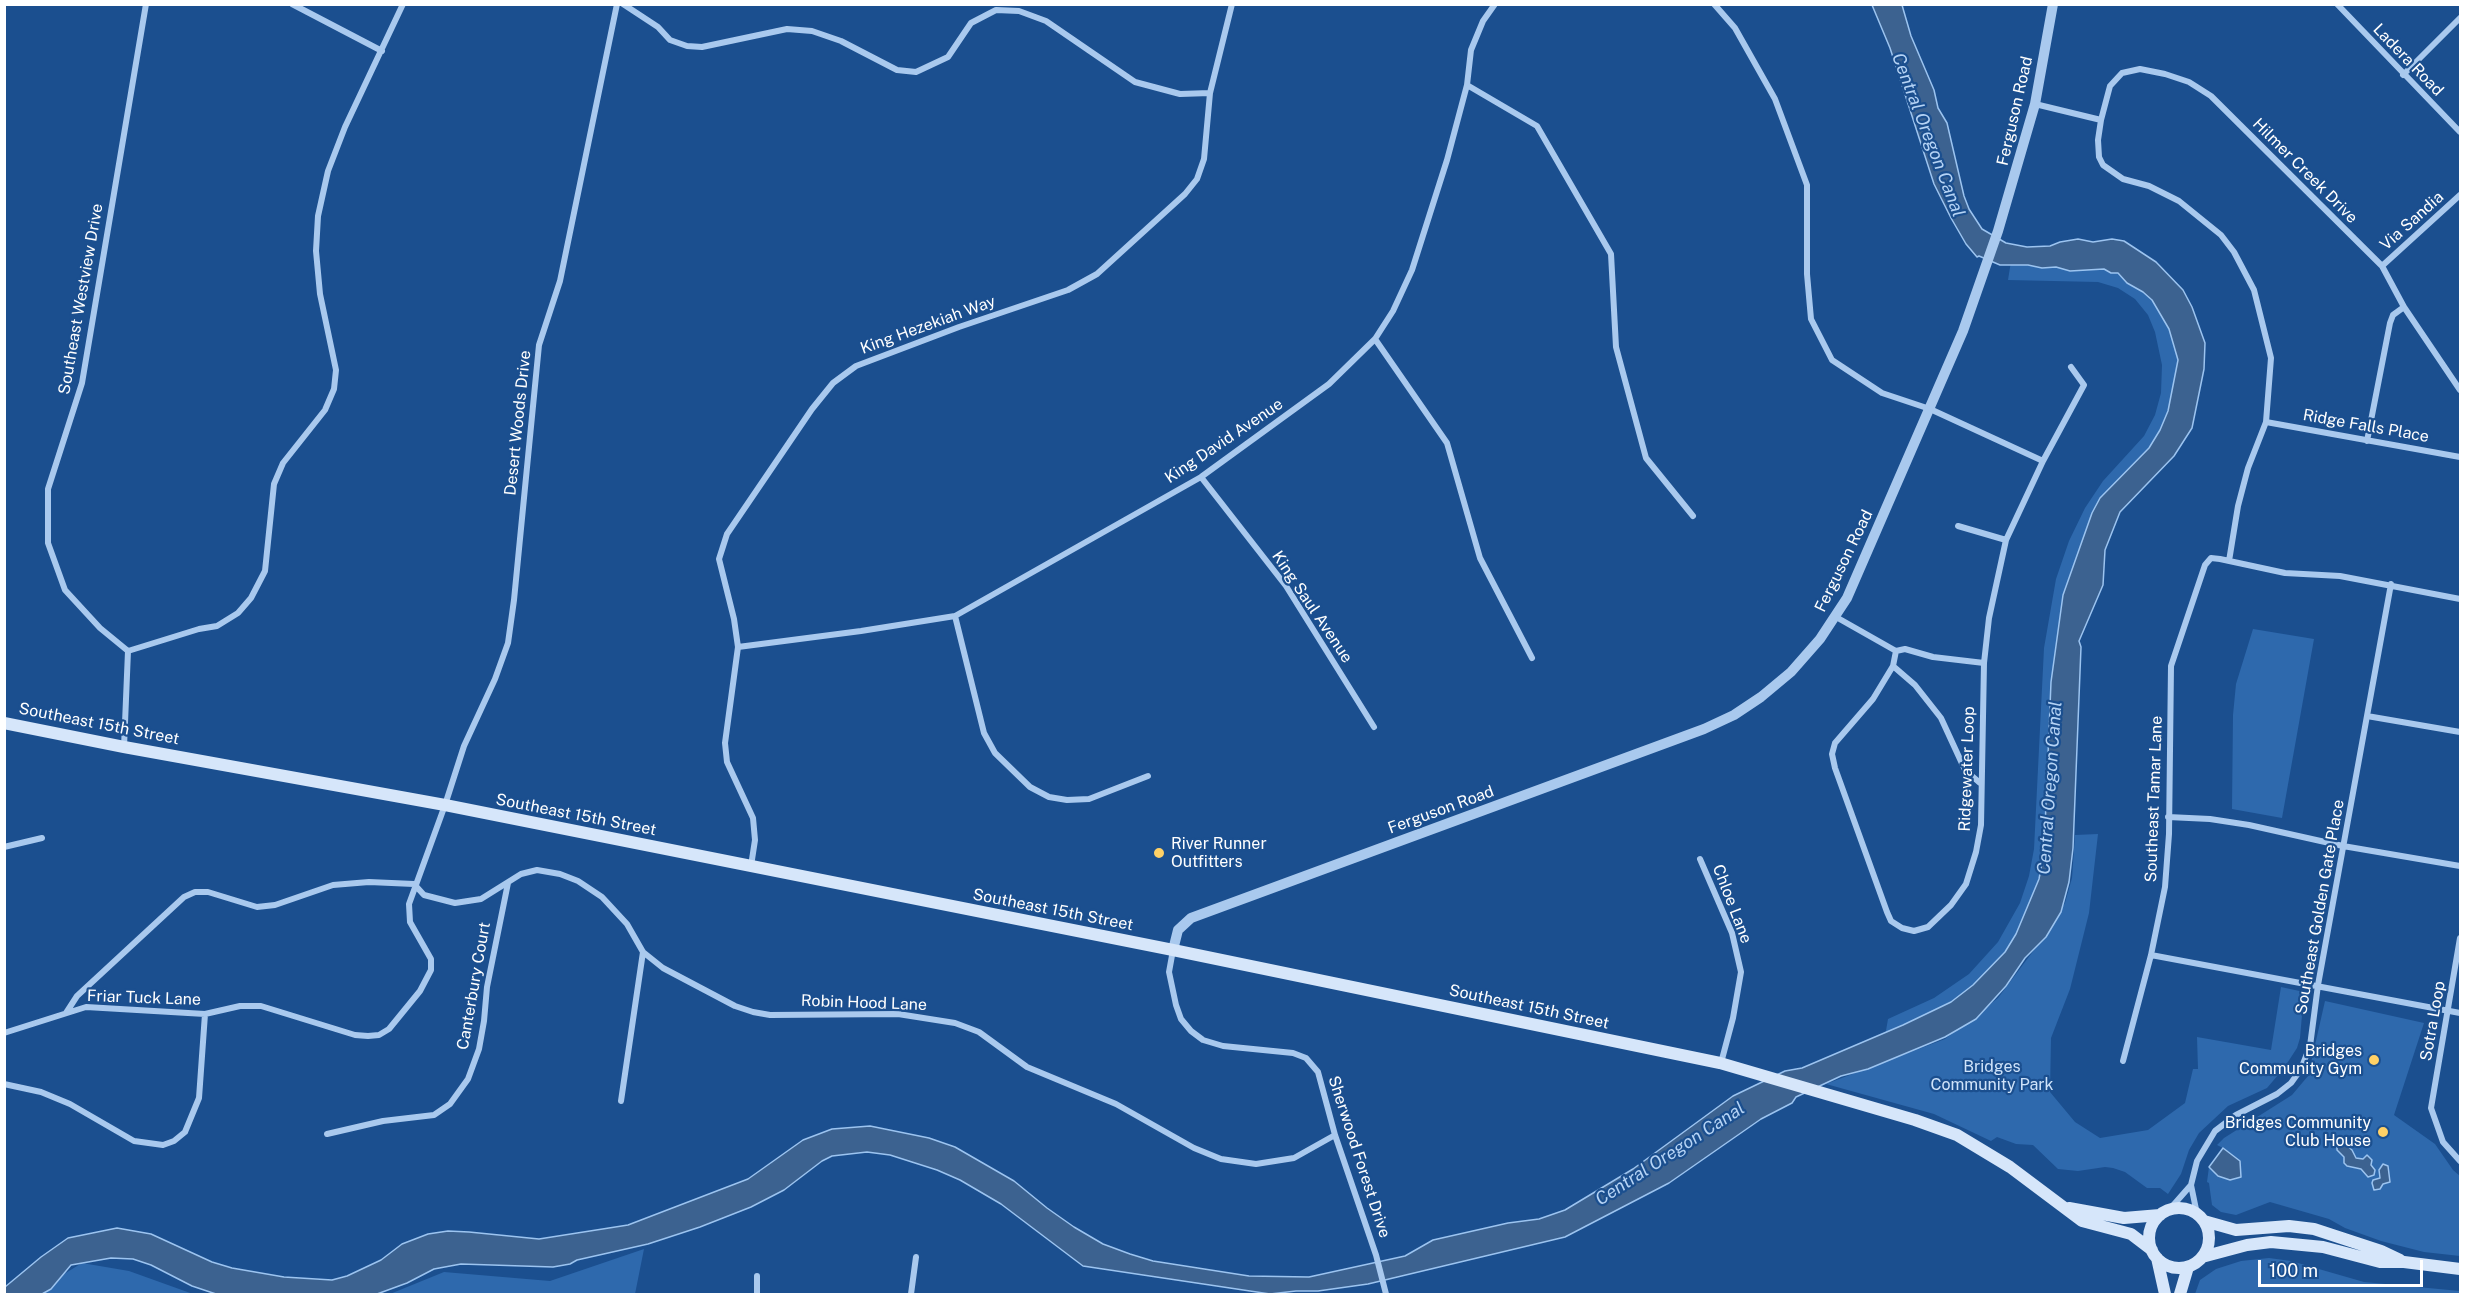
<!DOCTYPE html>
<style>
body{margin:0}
#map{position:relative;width:2465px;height:1299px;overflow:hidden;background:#1b4f8f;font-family:"Public Sans",sans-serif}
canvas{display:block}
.frame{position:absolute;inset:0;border:6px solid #fff;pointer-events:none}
.scale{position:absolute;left:2258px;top:1260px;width:165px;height:27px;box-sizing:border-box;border:3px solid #fff;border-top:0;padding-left:8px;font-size:18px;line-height:21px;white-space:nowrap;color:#fff;-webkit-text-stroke:4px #1b4f8f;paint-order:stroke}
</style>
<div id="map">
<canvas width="2465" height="1299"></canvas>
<div class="frame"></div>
<div class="scale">100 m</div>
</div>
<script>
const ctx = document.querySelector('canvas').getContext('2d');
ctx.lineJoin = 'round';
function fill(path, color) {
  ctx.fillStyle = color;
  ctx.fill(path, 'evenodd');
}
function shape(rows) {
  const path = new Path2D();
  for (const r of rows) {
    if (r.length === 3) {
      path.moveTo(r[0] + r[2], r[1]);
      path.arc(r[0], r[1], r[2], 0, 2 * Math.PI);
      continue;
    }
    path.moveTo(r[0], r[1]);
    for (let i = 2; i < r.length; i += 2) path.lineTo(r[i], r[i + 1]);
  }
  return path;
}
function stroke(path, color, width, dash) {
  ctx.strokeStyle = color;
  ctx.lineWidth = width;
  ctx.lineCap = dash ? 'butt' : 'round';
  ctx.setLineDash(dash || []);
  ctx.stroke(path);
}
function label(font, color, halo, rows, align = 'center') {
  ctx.font = font + ' "Public Sans",sans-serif';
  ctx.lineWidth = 4.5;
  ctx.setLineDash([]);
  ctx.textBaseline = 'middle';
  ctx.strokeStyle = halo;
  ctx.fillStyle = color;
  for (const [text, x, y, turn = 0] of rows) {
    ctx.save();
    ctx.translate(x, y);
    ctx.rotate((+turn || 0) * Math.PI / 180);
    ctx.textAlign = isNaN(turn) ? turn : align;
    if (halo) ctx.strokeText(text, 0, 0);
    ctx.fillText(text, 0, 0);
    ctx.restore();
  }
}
const green = shape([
 [2012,255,2093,256,2158,287,2188,381,2123,496,2082,582,2059,849,2011,966,1883,1048,1888,1019,1934,998,1969,974,1998,942,2020,903,2029,876,2034,849,2044,648,2056,579,2069,541,2085,508,2103,481,2144,436,2155,415,2161,393,2162,365,2155,332,2148,315,2135,299,2118,288,2098,282,2008,280],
 [2253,629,2314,639,2282,818,2232,809,2233,715,2236,684],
 [2098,834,2089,913,2070,989,2051,1038,2050,1092,2075,1122,2100,1138,2148,1130,2185,1103,2193,1069,2198,1069,2197,1037,2271,1050,2281,987,2304,992,2300,1038,2297,1048,2284,1068,2267,1088,2228,1106,2199,1133,2189,1150,2181,1174,2168,1194,2160,1188,2147,1188,2125,1172,2113,1168,2105,1167,2078,1171,2058,1169,2033,1145,2016,1144,1997,1137,1991,1141,1934,1114,1826,1084,1945,1039,1998,998,2040,942,2065,903,2072,878,2075,835],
 [2325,1001,2424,1023,2394,1115,2435,1144,2453,1170,2460,1176,2460,1256,2424,1252,2381,1241,2345,1228,2329,1219,2270,1202,2236,1215,2221,1212,2212,1205,2209,1183,2207,1182,2209,1167,2223,1148,2217,1145,2224,1138,2292,1095,2308,1076],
 [644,1249,635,1294,390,1294,444,1272,550,1281],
 [2269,1258,2291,1261,2364,1282,2460,1291,2460,1294,2195,1294,2200,1280,2216,1269,2241,1261],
 [82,1263,129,1271,193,1294,36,1294,46,1285]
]);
const water = shape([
 [1872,5,1902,5,1911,36,1934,90,1938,108,1947,123,1964,196,1969,209,1982,229,2006,243,2027,247,2050,246,2060,242,2078,239,2093,242,2112,239,2124,241,2156,262,2183,290,2192,307,2205,343,2204,369,2192,428,2174,456,2120,512,2105,550,2103,585,2079,641,2081,647,2073,848,2069,882,2061,912,2046,937,2025,958,2006,986,1976,1019,1945,1037,1868,1069,1841,1076,1796,1097,1792,1103,1761,1119,1669,1183,1565,1237,1368,1284,1318,1291,1296,1291,1270,1294,1083,1266,1001,1204,960,1180,937,1170,890,1155,867,1152,832,1156,822,1161,784,1190,751,1207,700,1227,648,1244,577,1260,570,1264,553,1267,461,1264,434,1269,407,1283,377,1294,216,1294,192,1286,151,1265,133,1259,111,1258,71,1265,51,1289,42,1294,5,1294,5,1287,41,1257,68,1238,117,1228,151,1234,212,1262,232,1268,284,1277,332,1280,347,1276,381,1260,402,1244,428,1234,448,1231,469,1232,539,1239,628,1225,748,1179,803,1140,832,1129,870,1126,929,1138,955,1147,1014,1181,1047,1208,1074,1227,1103,1244,1130,1254,1153,1261,1249,1276,1309,1277,1405,1256,1433,1240,1508,1223,1539,1219,1565,1210,1633,1169,1733,1096,1785,1071,1802,1068,1903,1025,1951,1002,1973,985,2005,952,2016,934,2039,879,2044,852,2051,682,2063,595,2092,513,2100,498,2149,448,2160,430,2168,411,2178,360,2169,329,2152,300,2143,292,2127,283,2118,273,2111,273,2104,269,2070,271,2056,267,2042,268,2028,265,2000,265,1979,256,1977,257,1966,244,1951,218,1934,184,1890,48,1872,5],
 [2337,1145,2346,1145,2352,1150,2356,1158,2363,1159,2367,1155,2372,1160,2371,1165,2375,1170,2374,1175,2368,1177,2361,1169,2347,1166,2344,1163,2344,1157,2337,1150,2337,1145],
 [2223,1148,2240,1161,2241,1177,2230,1180,2218,1176,2209,1167,2223,1148],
 [2383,1164,2388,1166,2390,1182,2383,1184,2380,1189,2374,1190,2372,1183,2373,1180,2380,1178,2379,1170,2383,1164]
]);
const minor = shape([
 [292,4,382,51],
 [623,4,658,27,670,40,687,46,702,47,787,29,812,31,841,41,897,70,916,72,948,57,971,23,996,10,1019,11,1046,21,1135,82,1180,94,1210,93],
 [1714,4,1735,28,1775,99,1807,185,1807,274,1811,319,1832,360,1882,393,1930,409,2043,461,2006,540,1989,618,1984,663,1981,825,1976,852,1966,884,1951,905,1928,927,1914,931,1902,928,1891,921,1887,912,1835,768,1832,754,1835,743,1873,699,1893,666,1896,651],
 [2337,4,2460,132],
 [2403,75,2460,18],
 [1467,85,1537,126,1611,254,1616,347,1646,458,1693,516],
 [2035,104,2101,120],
 [2382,266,2460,195],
 [1375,339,1447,443,1480,558,1532,658],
 [2266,422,2460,457],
 [2367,441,2390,323,2393,315,2404,307],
 [2043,461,2084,385,2071,367],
 [1201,477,1286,586,1374,727],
 [1958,526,2006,540],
 [2229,561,2238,506,2248,468,2266,422,2271,358,2254,290,2234,252,2221,235,2179,201,2149,186,2123,179,2103,165,2099,157,2098,140,2101,120,2110,86,2122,73,2140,69,2165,74,2189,82,2211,96,2382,266,2404,307,2460,390],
 [955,616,984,733,995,753,1030,787,1049,797,1067,800,1089,799,1148,776],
 [1836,617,1896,651,1905,649,1933,657,1984,663],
 [738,647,861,631,955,616,1201,477,1329,384,1375,339,1393,311,1412,270,1447,160,1467,85,1471,50,1483,21,1495,4],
 [128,651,199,629,217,626,238,613,251,598,265,571,274,484,283,463,325,410,334,389,336,370,320,294,316,251,318,216,328,171,345,127,403,4],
 [128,651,100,628,65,590,48,543,48,489,82,383,146,4],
 [1893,666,1915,685,1941,718,1965,770,1980,783],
 [2367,716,2460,732],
 [124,747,128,651],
 [2168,817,2210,819,2249,825,2343,846,2460,866],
 [4,847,42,838],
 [1700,859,1732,933,1741,972,1733,1018,1721,1063],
 [751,866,755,840,753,818,727,762,725,743,738,647,734,619,719,559,727,534,812,409,833,383,856,366,959,327,1068,290,1097,274,1185,194,1197,179,1204,159,1210,93,1232,4],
 [2460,938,2431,1108,2443,1142,2460,1161],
 [1173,950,1169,972,1176,1005,1181,1019,1191,1031,1203,1040,1223,1046,1293,1053,1306,1058,1318,1072,1335,1135,1376,1255,1386,1294],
 [2151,955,2460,1013],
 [66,1013,77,996,184,897,195,892,208,892,257,907,275,905,333,885,369,882,414,884,424,895,455,903,481,899,521,874,537,870,560,874,578,881,602,897,627,924,643,952,663,968,735,1006,753,1012,770,1015,898,1014,955,1023,979,1032,1027,1067,1116,1104,1194,1148,1221,1159,1256,1164,1294,1158,1335,1135],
 [4,1033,86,1007,205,1014,240,1006,261,1006,355,1035,368,1036,379,1035,389,1029,420,991,431,970,431,959,410,922,409,904,445,805,464,746,495,679,508,643,514,600,539,345,560,281,617,4],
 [2123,1061,2151,955,2165,887,2169,834,2171,666,2205,565,2211,558,2220,559,2285,573,2340,576,2460,599],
 [4,1084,41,1092,70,1104,134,1141,163,1145,174,1141,185,1132,199,1098,205,1014],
 [621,1101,643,952],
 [327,1134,383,1121,434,1115,450,1104,468,1079,479,1049,484,1021,487,987,508,883],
 [2191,1185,2197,1214],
 [2169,1210,2191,1185,2197,1161,2215,1131,2236,1115,2277,1094,2291,1083,2301,1069,2310,1046,2318,985,2391,584],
 [757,1276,757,1294],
 [911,1294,916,1257]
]);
const tertiary = shape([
 [1173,950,1178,930,1191,918,1704,729,1734,715,1761,697,1791,672,1820,639,1847,598,1963,331,1998,231,2035,104,2053,4]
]);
const secondary = shape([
 [4,723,124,747,445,805,1173,950,1720,1063,1915,1120,1957,1135,2010,1167,2082,1221,2131,1234,2152,1250],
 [2069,1208,2124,1218,2160,1215],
 [2179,1238,30],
 [2204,1221,2236,1230,2289,1226,2314,1229,2381,1251,2400,1260],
 [2202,1257,2247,1245,2271,1242,2323,1247,2380,1262,2404,1262,2460,1269],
 [2157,1258,2165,1294],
 [2180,1294,2188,1267]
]);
const markers = [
 [1159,853,6,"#ffd166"],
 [2374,1060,6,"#ffd166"],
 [2383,1132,6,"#ffd166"]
];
const streetNames = [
 ["Ladera Road",2408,60,46],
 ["Ferguson Road",2015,111,-77],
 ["Hilmer Creek Drive",2305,171,45],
 ["Via Sandia",2412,221,-42],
 ["Southeast Westview Drive",81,299,-80],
 ["King Hezekiah Way",928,325,-20],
 ["Desert Woods Drive",518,423,-84],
 ["Ridge Falls Place",2366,426,10],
 ["King David Avenue",1224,441,-34],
 ["Ferguson Road",1844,561,-64],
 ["King Saul Avenue",1312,607,56],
 ["Southeast 15th Street",99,724,11],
 ["Ridgewater Loop",1967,769,-88],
 ["Southeast Tamar Lane",2154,799,-88],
 ["Ferguson Road",1441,810,-20],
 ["Southeast 15th Street",576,815,11],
 ["Chloe Lane",1732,904,69],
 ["Southeast Golden Gate Place",2320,907,-80],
 ["Southeast 15th Street",1053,910,11],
 ["Canterbury Court",474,986,-80],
 ["Friar Tuck Lane",144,998,2],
 ["Robin Hood Lane",864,1003,2],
 ["Southeast 15th Street",1529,1007,12],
 ["Sotra Loop",2433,1021,-80],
 ["Sherwood Forest Drive",1359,1157,72]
];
const poiNames = [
 ["River Runner",1171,844,"left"],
 ["Outfitters",1171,862,"left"],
 ["Bridges",2362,1051],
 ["Community Gym",2362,1069],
 ["Bridges Community",2371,1123],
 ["Club House",2371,1141]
];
const parkNames = [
 ["Bridges",1992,1067],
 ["Community Park",1992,1085]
];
const waterNames = [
 ["Central Oregon Canal",1928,135,69],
 ["Central Oregon Canal",2050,788,-86],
 ["Central Oregon Canal",1670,1154,-33]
];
fill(green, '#2e69ad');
fill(water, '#3c6290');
stroke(water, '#9cc4f0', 1.5);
stroke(minor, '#a9c9ee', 6);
stroke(tertiary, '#a9c9ee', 10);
stroke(secondary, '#d6e6fa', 12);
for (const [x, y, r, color] of markers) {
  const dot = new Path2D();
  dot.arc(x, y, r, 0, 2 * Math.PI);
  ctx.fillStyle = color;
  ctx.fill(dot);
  stroke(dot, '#1b4f8f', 2);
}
label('16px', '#fff', '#1b4f8f', streetNames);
label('16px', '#fff', '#1b4f8f', poiNames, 'right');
label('16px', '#cfe3fa', '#1b4f8f', parkNames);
label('italic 18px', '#b5d3f5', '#1b4f8f', waterNames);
</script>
